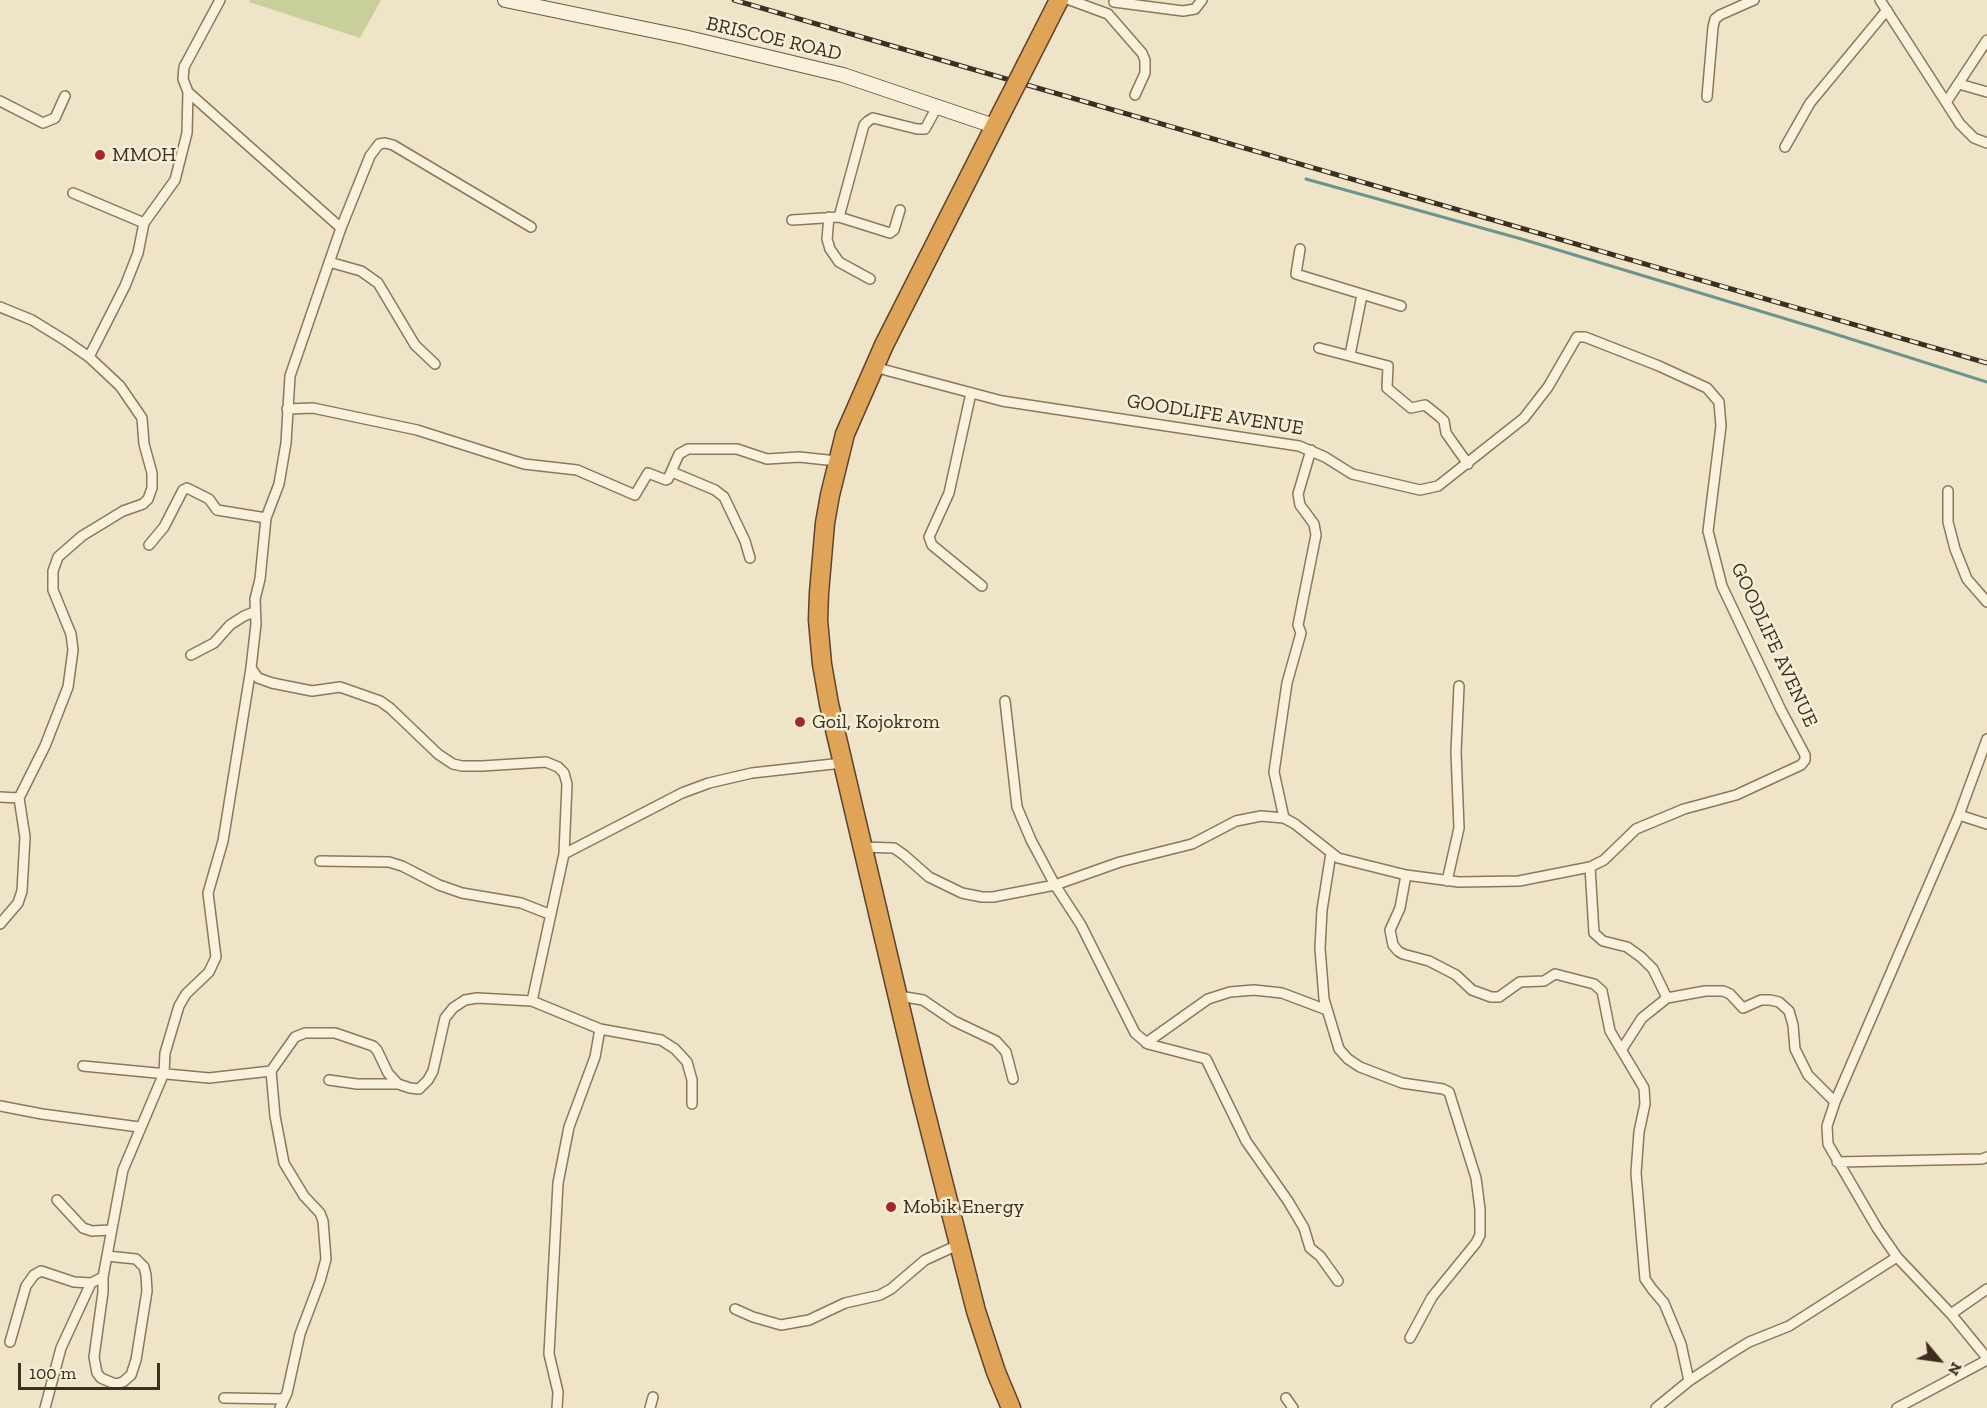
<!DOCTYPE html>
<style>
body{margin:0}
#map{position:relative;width:1987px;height:1408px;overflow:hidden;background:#f0e4c8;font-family:"Zilla Slab",serif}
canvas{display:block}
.north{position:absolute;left:1909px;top:1330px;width:60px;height:60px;-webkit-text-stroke:4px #f7eed8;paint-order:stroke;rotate:119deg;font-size:16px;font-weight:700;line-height:24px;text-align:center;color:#3d2e20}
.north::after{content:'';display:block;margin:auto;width:21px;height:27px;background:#3d2e20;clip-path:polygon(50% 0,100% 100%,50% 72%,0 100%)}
.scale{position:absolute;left:18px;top:1363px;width:142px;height:27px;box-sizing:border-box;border:3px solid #3d2e20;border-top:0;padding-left:8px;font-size:18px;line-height:21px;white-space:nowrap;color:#3d2e20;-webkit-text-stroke:4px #f7eed8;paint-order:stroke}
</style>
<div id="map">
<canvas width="1987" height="1408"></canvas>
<div class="north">N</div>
<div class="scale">100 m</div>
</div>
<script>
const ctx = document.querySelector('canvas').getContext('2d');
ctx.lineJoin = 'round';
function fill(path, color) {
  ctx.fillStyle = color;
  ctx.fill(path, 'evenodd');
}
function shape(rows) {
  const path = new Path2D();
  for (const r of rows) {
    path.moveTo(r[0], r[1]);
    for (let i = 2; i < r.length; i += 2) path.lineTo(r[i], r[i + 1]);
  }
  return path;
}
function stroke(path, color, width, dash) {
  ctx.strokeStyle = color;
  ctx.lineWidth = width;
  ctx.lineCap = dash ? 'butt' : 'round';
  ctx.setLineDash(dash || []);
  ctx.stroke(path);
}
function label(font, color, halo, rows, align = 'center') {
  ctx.font = font + ' "Zilla Slab",serif';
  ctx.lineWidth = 5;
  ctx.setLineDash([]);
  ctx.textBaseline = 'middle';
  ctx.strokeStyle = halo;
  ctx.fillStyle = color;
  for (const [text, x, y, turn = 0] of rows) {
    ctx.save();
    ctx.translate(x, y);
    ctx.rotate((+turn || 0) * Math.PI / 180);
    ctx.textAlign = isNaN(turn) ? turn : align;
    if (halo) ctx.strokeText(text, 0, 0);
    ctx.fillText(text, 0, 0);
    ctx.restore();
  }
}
const green = shape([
 [250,0,381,0,360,38,249,2]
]);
const stream = shape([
 [1306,179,1525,240,1816,328,1987,382]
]);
const street = shape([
 [220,0,184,67,183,79,188,92,341,228],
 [1070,0,1108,14,1142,53,1145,60,1145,73,1135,95],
 [1880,0,1960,124,1974,138,1987,143],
 [1114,2,1183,11,1195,9,1202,0],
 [1959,84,1987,92],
 [1707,97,1713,27,1715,19,1720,15,1754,0],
 [0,101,43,123,55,118,65,96],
 [1947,101,1987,40],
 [1785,147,1810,103,1887,10],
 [73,193,144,223],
 [829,217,827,239,830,249,839,262,870,279],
 [839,217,864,125,868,121,873,118,917,129,925,129,937,107],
 [792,220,839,217,890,233,894,230,900,210],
 [1300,249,1296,274,1401,306],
 [329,262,361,271,378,283,415,345,435,364],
 [0,307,32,320,66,341,89,357,120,386,142,418,144,444,152,473,152,488,148,499,143,504,123,511,82,536,58,557,53,571,53,590,71,634,73,650,68,687,45,746,19,798,25,837,22,891,18,903,0,924],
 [1319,348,1388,366,1387,388,1411,408,1425,405,1440,417,1444,421,1446,433,1468,464],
 [1350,355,1362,295],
 [89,357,125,286,138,253,144,223,175,180,187,133,188,92],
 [971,393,949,493,929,537,932,545,982,586],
 [287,409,313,408,417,430,524,464,577,470,635,495,648,473,666,480,668,479,679,454,688,449,737,449,767,459,799,457,837,461],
 [672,472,715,490,724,497,745,541,750,558],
 [1948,491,1948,522,1955,549,1967,579,1987,602],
 [149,545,164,527,183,490,187,488,209,499,217,510,266,518],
 [191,655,214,643,230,625,244,616,254,612],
 [251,668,258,678,272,683,312,691,340,687,380,701,390,708,438,754,453,764,462,766,482,766,546,762,558,767,564,773,567,784,564,854,532,1001],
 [1005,701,1017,807,1031,840,1055,885,1081,925,1135,1033,1148,1044,1206,1059,1246,1141,1288,1201,1304,1228,1310,1248,1320,1256,1338,1281],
 [0,797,19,798],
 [1959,815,1987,739],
 [1284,818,1274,772,1287,683,1301,633,1298,625,1316,535,1314,524,1300,505,1298,494,1311,450],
 [1987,824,1959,815,1835,1102,1827,1126,1828,1144,1877,1228,1897,1257,1951,1314,1987,1358],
 [861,847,894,848,904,855,929,877,962,893,982,897,993,897,1055,885,1120,862,1192,844,1236,821,1261,816,1284,818,1295,824,1338,858,1406,875,1459,882,1519,881,1590,867,1604,860,1636,829,1684,809,1736,795,1801,765,1805,760,1805,755,1781,710,1722,586,1708,531,1721,426,1719,402,1707,388,1659,366,1585,337,1577,337,1548,387,1524,418,1438,486,1420,490,1352,474,1325,457,1299,446,1002,401,874,367],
 [1331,853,1322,910,1320,948,1324,999,1339,1049,1348,1059,1360,1067,1402,1083,1443,1089,1449,1092,1476,1178,1480,1209,1480,1235,1476,1243,1432,1297,1410,1338],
 [564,854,682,793,709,783,752,773,842,763],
 [320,861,389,862,402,866,439,885,462,893,521,903,549,914],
 [1590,867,1594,933,1603,941,1627,947,1641,957,1653,969,1667,998],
 [1406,875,1400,908,1390,930,1393,945,1398,951,1403,954,1429,961,1456,975,1472,990,1491,997,1499,997,1520,982,1544,981,1555,974,1594,984,1602,991,1610,1031,1644,1088,1645,1104,1639,1132,1636,1173,1645,1279,1652,1289,1664,1303,1681,1344,1689,1381],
 [1447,881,1459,828,1456,752,1459,686],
 [899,996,923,1000,954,1021,996,1041,1006,1052,1013,1079],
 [1146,1043,1208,999,1230,992,1254,990,1282,993,1327,1010],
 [1622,1049,1642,1018,1667,998,1705,991,1723,991,1730,994,1743,1008,1761,1000,1770,1000,1779,1002,1789,1011,1793,1025,1795,1049,1808,1075,1835,1102],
 [83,1066,209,1078,271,1071],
 [329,1080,357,1084,398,1084],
 [0,1106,42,1114,139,1127],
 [1837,1162,1982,1159,1987,1157],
 [57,1200,83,1228,92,1231,110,1230],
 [107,1256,136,1259,144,1267,146,1275,147,1291,136,1360,131,1375,123,1382,115,1384,101,1378,97,1373,94,1357,103,1292,103,1277,123,1170,164,1073,165,1053,179,1006,186,994,209,972,216,957,208,893,223,841,251,668,256,624,255,599,260,579,266,518,279,484,286,443,290,376,341,228,370,156,379,144,385,143,393,145,531,227],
 [735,1309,753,1317,781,1325,809,1320,845,1303,880,1295,891,1289,925,1260,960,1244],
 [1951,1314,1987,1289],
 [10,1342,26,1286,34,1275,41,1271,74,1282,91,1283],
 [224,1398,284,1399],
 [1286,1398,1293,1408],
 [45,1408,61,1348,91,1283,103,1277],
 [280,1408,287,1393,300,1334,320,1281,326,1259,323,1221,320,1213,304,1196,284,1163,275,1116,271,1071,295,1037,305,1033,335,1033,373,1046,377,1050,388,1073,398,1084,410,1088,419,1089,428,1080,433,1071,445,1018,453,1008,465,1000,477,998,532,1001,600,1029,661,1040,675,1049,687,1062,692,1080,692,1104],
 [557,1408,558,1392,549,1354,558,1183,569,1127,595,1057,600,1029],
 [650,1408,653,1397],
 [1656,1408,1689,1381,1728,1355,1749,1342,1789,1326,1897,1257],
 [1897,1408,1987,1360]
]);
const secondary = shape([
 [505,0,684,37,843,75,994,126]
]);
const highway = shape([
 [1026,65,1059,0],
 [1004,108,884,345,845,434,830,495,825,523,819,593,818,620,822,664,829,704,919,1087,976,1311,996,1372,1011,1408]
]);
const rail = shape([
 [734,0,1987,363]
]);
const highwayBridge = shape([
 [1004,108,1026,65]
]);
const markers = [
 [100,155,6,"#9e2a2b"],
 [800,722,6,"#9e2a2b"],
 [891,1207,6,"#9e2a2b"]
];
const streetNames = [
 ["BRISCOE ROAD",774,39,13],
 ["GOODLIFE AVENUE",1215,415,9],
 ["GOODLIFE AVENUE",1774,645,65]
];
const poiNames = [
 ["MMOH",112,155],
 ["Goil, Kojokrom",812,722],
 ["Mobik Energy",903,1207]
];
fill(green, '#c9cf9b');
stroke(stream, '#6f938a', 3);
stroke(street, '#8d765c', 12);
stroke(secondary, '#6f573f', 16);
stroke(highway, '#5b4430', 21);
stroke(street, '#faf1dc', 9);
stroke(secondary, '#faf1dc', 14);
stroke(highway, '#e0a458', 18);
stroke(rail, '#3d2e20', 5);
stroke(rail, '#f7eed8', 3, [9]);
stroke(highwayBridge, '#5b4430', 21, []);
stroke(highwayBridge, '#e0a458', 18);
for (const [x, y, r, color] of markers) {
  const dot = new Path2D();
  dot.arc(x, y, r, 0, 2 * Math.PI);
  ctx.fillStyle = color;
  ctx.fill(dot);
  stroke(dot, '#f7eed8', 2);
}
label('20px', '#3d2e20', '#f7eed8', streetNames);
label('20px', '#3d2e20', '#f7eed8', poiNames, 'left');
</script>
